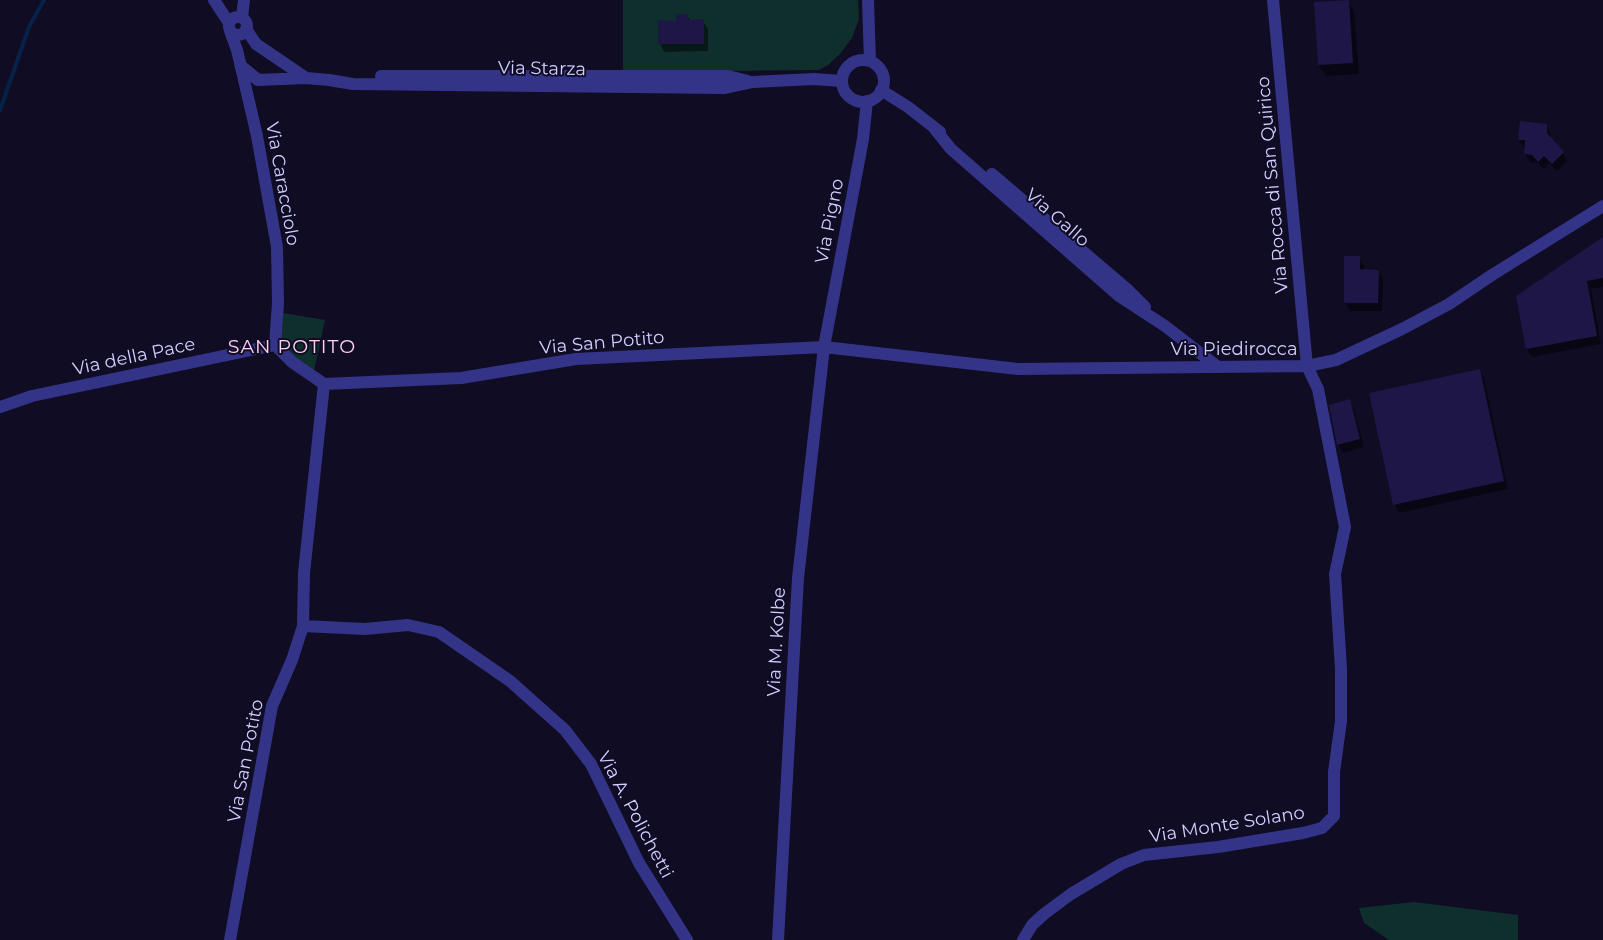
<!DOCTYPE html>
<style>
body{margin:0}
canvas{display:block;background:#0f0c24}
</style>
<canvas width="1603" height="940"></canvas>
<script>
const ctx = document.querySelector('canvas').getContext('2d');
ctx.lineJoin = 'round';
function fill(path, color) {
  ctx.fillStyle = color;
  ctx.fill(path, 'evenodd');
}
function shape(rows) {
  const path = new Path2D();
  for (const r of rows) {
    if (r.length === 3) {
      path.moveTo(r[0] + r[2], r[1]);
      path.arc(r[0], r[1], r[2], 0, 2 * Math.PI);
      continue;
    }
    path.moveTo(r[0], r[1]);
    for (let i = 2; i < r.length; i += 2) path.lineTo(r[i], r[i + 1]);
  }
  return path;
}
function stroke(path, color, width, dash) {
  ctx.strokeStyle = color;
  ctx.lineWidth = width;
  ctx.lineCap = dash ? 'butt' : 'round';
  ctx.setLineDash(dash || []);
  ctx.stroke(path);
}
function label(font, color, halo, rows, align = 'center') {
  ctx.font = font + ' Montserrat,sans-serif';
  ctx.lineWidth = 4;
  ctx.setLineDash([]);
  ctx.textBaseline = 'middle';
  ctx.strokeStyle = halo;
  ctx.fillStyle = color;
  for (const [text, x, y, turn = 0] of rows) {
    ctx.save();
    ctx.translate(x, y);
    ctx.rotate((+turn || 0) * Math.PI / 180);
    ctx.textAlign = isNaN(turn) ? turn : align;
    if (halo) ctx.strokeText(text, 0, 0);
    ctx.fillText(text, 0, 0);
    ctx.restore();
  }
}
const green = shape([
 [623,0,858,0,859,19,852,38,840,54,828,65,819,70,623,72],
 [277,312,325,320,313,376,275,345],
 [1414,902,1518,915,1518,940,1389,940,1364,923,1359,908]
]);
const shadow = shape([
 [1348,0,1354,12,1359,74,1326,76,1319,65],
 [687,15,690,21,703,21,708,29,708,51,664,52,660,43],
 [1546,125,1551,134,1551,140,1563,153,1567,161,1557,171,1549,163,1544,169,1538,163,1530,162,1525,154,1526,148,1524,148,1519,140],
 [1603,238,1603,287,1591,289,1601,344,1532,357,1527,349,1517,296],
 [1359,258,1364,266,1364,271,1378,271,1383,279,1382,311,1350,311,1345,303],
 [1479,370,1484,378,1508,489,1399,513,1394,504],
 [1349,401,1354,409,1364,447,1343,453,1338,444]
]);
const stream = shape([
 [0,110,29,27,44,0]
]);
const building = shape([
 [1349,0,1353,63,1318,65,1314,2],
 [676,14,688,14,688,20,704,19,704,44,658,44,658,20,676,21],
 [1520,121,1547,124,1547,133,1564,152,1552,164,1544,156,1538,162,1532,155,1524,154,1525,140,1518,140],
 [1603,237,1603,278,1587,281,1597,336,1526,349,1516,296],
 [1344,256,1360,256,1360,269,1379,270,1378,303,1344,303],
 [1480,369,1504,481,1393,505,1369,393],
 [1350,399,1360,439,1337,445,1329,405]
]);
const street = shape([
 [214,0,229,23],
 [868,0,870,61],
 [238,26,9],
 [242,17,244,0],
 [246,29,256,44,306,78],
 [230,31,237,50,257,136,277,247,278,303,275,345],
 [863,81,21],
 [241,66,258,80,306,78,329,80,353,84,725,88,753,82,814,79,841,81],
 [381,76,728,76,748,81],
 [881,90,908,107,940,132],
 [934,128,951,149,1119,296,1165,326,1218,367],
 [992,174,1127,289,1145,307],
 [275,345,292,362,324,384,461,378,576,359,824,347,1018,369,1307,366,1336,360,1402,329,1449,304,1492,275,1603,206],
 [0,407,32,396,275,345],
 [303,626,365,629,408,625,439,632,510,681,565,730,591,764,639,863,687,940],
 [230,940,272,706,292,660,303,626,304,573,324,384],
 [778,940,798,578,824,347,863,139,867,101],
 [1023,940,1032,925,1044,914,1071,894,1121,864,1144,855,1218,847,1303,833,1322,828,1334,816,1334,772,1341,721,1341,669,1335,574,1345,527,1318,389,1307,366,1273,0]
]);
const streetNames = [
 ["Via Starza",542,69,1],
 ["Via Caracciolo",282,184,80],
 ["Via Rocca di San Quirico",1273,185,-95],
 ["Via Gallo",1057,218,41],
 ["Via Pigno",830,221,-79],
 ["Via San Potito",602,343,-5],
 ["Via Piedirocca",1234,350],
 ["Via della Pace",134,357,-12],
 ["Via M. Kolbe",777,642,-87],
 ["Via San Potito",246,761,-79],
 ["Via A. Polichetti",635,815,62],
 ["Via Monte Solano",1227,825,-9]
];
const neighbourhoodNames = [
 ["SAN POTITO",292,347]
];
fill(green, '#0e2f2c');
fill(shadow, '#0007');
stroke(stream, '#072248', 4);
fill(building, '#1e1647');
stroke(street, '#333487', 12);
label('18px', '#d2cfff', '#0f0c24', streetNames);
ctx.letterSpacing = '1px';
label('19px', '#ffd1f1', '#0f0c24', neighbourhoodNames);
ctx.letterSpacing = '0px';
</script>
